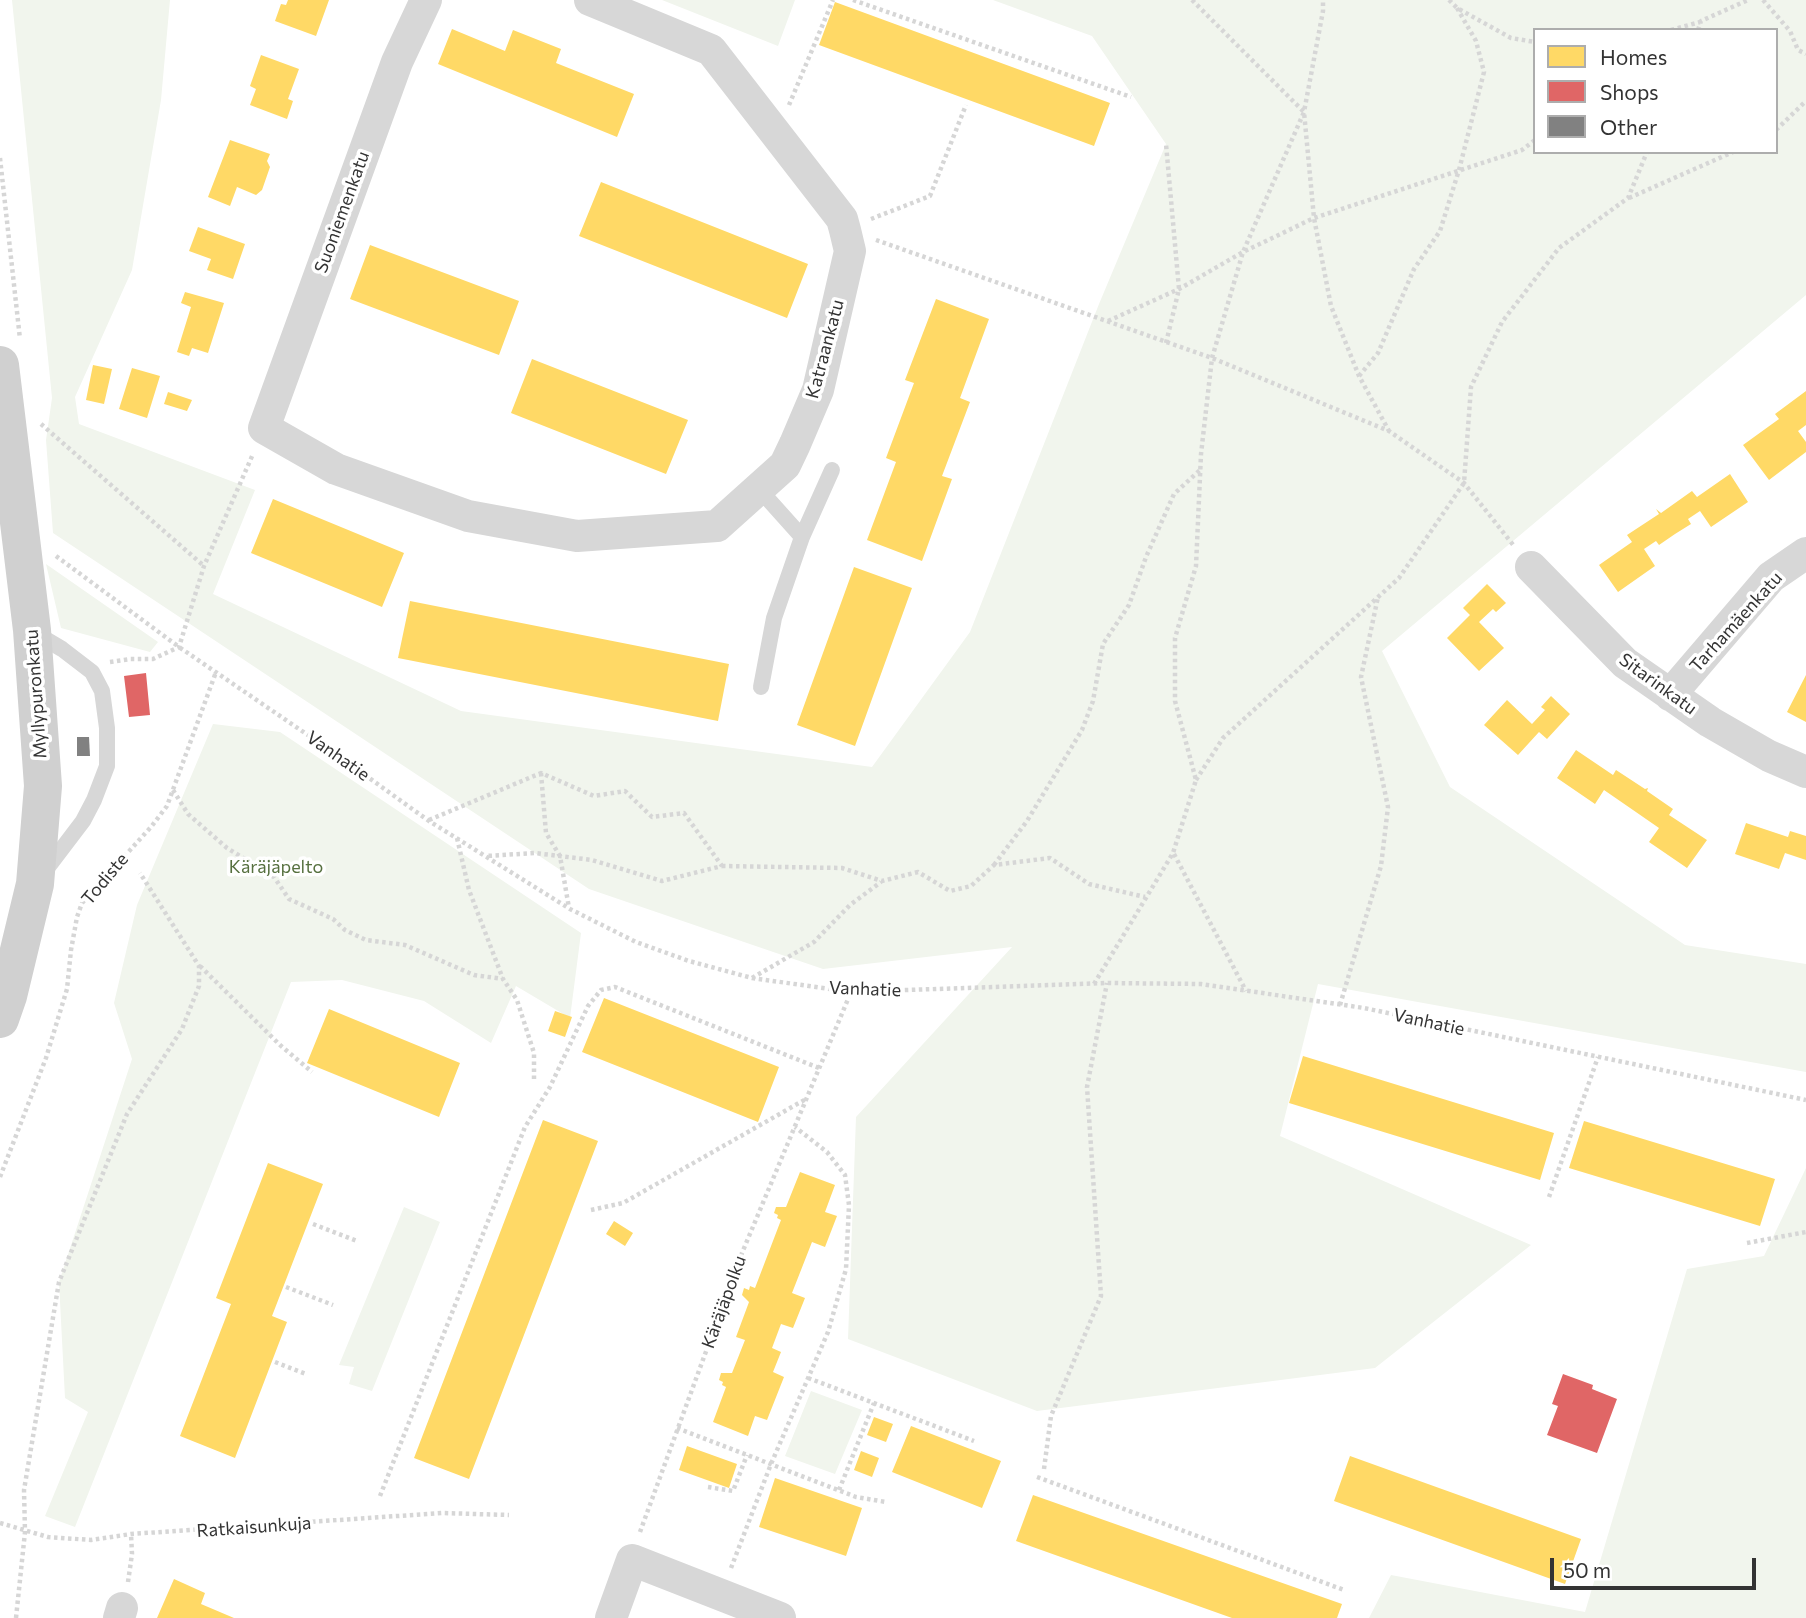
<!DOCTYPE html>
<meta charset="utf-8">
<style>
body{margin:0}
#map{position:relative;width:1806px;height:1618px;overflow:hidden;background:#fff;font-family:Commissioner,sans-serif}
canvas{display:block}
.legend{position:absolute;left:1533px;top:28px;width:245px;height:126px;box-sizing:border-box;background:#fff;border:2px solid #adadad;margin:0;padding:9px 12px;list-style:none;font-size:21px;color:#333}
.legend li{display:flex;align-items:center;gap:14px;height:35px}
.legend b{width:35px;border:2px solid #adadad}
.scale{position:absolute;left:1550px;top:1558px;width:206px;height:32px;box-sizing:border-box;border:4px solid #333;border-top:0;padding-left:9px;font-size:21px;line-height:24px;white-space:nowrap;color:#333;-webkit-text-stroke:5px #fff;paint-order:stroke}
</style>
<div id="map">
<canvas width="1806" height="1618"></canvas>
<ul class="legend">
<li><b style="height:19px;background:#ffd966"></b>Homes</li>
<li><b style="height:19px;background:#e06666"></b>Shops</li>
<li><b style="height:19px;background:#818181"></b>Other</li>
</ul>
<div class="scale">50 m</div>
</div>
<script>
const ctx = document.querySelector('canvas').getContext('2d');
ctx.lineJoin = 'round';
function fill(path, color) {
  ctx.fillStyle = color;
  ctx.fill(path, 'evenodd');
}
function shape(rows) {
  const path = new Path2D();
  for (const r of rows) {
    path.moveTo(r[0], r[1]);
    for (let i = 2; i < r.length; i += 2) path.lineTo(r[i], r[i + 1]);
  }
  return path;
}
function stroke(path, color, width, dash) {
  ctx.strokeStyle = color;
  ctx.lineWidth = width;
  ctx.lineCap = dash ? 'butt' : 'round';
  ctx.setLineDash(dash || []);
  ctx.stroke(path);
}
function label(font, color, halo, rows, align = 'center') {
  ctx.font = font + ' Commissioner,sans-serif';
  ctx.lineWidth = 7;
  ctx.setLineDash([]);
  ctx.textBaseline = 'middle';
  ctx.strokeStyle = halo;
  ctx.fillStyle = color;
  for (const [text, x, y, turn = 0] of rows) {
    ctx.save();
    ctx.translate(x, y);
    ctx.rotate((+turn || 0) * Math.PI / 180);
    ctx.textAlign = isNaN(turn) ? turn : align;
    if (halo) ctx.strokeText(text, 0, 0);
    ctx.fillText(text, 0, 0);
    ctx.restore();
  }
}
const green = shape([
 [12,0,170,0,161,100,132,270,75,397,79,424,255,490,213,594,461,711,872,767,970,632,1099,304,1166,144,1092,36,993,0,1806,0,1806,295,1382,651,1450,787,1685,945,1806,964,1806,1072,1318,984,1280,1136,1531,1245,1375,1368,1037,1411,848,1339,856,1117,1012,947,823,969,589,889,53,533,46,440,52,398],
 [1535,30,1776,30,1776,152,1535,152],
 [662,0,795,0,778,46],
 [46,564,158,642,150,652,61,628],
 [213,724,280,732,581,933,570,1018,516,986,491,1043,424,1001,342,980,291,982,75,1527,45,1516,88,1412,65,1398,59,1282,132,1059,114,1003,137,905],
 [1806,1168,1806,1618,1369,1618,1391,1575,1585,1612,1687,1269,1764,1256],
 [404,1207,440,1222,372,1391,349,1384,354,1367,339,1365],
 [811,1391,862,1410,835,1474,785,1456]
]);
const homes = shape([
 [288,0,329,0,316,36,275,21,281,4,286,5],
 [835,2,1110,103,1094,146,819,45],
 [452,29,505,51,513,30,561,49,556,63,634,94,617,137,438,64],
 [261,55,299,69,288,99,293,101,287,119,250,105,256,89,250,86],
 [230,140,270,154,267,161,270,167,262,190,256,195,237,187,230,206,208,197],
 [601,182,808,264,787,318,579,236],
 [198,227,245,244,233,279,207,270,211,259,189,251],
 [370,245,519,301,499,355,350,299],
 [185,292,224,303,208,353,192,348,189,356,177,352,191,307,181,303],
 [936,299,989,319,960,398,970,402,942,476,952,479,922,561,867,540,896,462,886,458,914,383,905,380],
 [532,359,688,420,666,474,511,413],
 [93,365,112,369,104,404,86,400],
 [132,368,160,376,147,418,119,409],
 [1806,391,1806,425,1798,431,1806,442,1806,452,1769,480,1743,445,1779,419,1775,414],
 [168,392,192,400,187,411,164,404],
 [1730,474,1748,502,1711,527,1700,511,1688,519,1691,524,1675,534,1659,545,1656,541,1644,549,1655,566,1618,592,1599,565,1632,542,1627,535,1659,514,1656,509,1661,513,1692,491,1697,497],
 [273,499,404,553,382,607,251,553],
 [854,567,912,588,855,746,797,725],
 [1487,584,1506,603,1496,612,1493,609,1479,622,1504,648,1479,671,1447,638,1470,615,1463,608],
 [410,601,729,664,718,721,398,658],
 [1806,675,1806,722,1787,712],
 [1551,696,1570,714,1547,739,1539,732,1518,755,1484,725,1507,700,1532,724,1545,710,1541,707],
 [1576,750,1613,775,1616,770,1645,789,1648,788,1647,791,1673,809,1669,815,1707,840,1687,868,1649,842,1659,828,1633,810,1604,790,1595,804,1557,778],
 [1746,823,1788,837,1790,831,1806,836,1806,860,1785,853,1779,869,1735,854],
 [604,998,779,1067,758,1122,582,1052],
 [329,1009,460,1063,439,1117,307,1063],
 [555,1011,572,1017,565,1037,548,1031],
 [1303,1056,1554,1133,1540,1180,1289,1103],
 [543,1120,598,1141,469,1479,414,1458],
 [1584,1121,1775,1179,1760,1226,1569,1168],
 [268,1163,323,1184,272,1316,287,1322,235,1458,180,1436,231,1304,216,1298],
 [800,1172,835,1185,825,1212,837,1216,825,1247,812,1242,792,1293,805,1298,793,1328,781,1324,772,1348,781,1352,773,1372,784,1377,767,1420,755,1416,748,1436,713,1422,726,1387,722,1385,723,1382,719,1380,721,1373,732,1373,745,1340,736,1337,749,1302,742,1295,744,1288,749,1290,750,1286,755,1288,781,1220,777,1218,778,1215,774,1213,776,1207,786,1207],
 [614,1221,633,1233,625,1246,606,1234],
 [874,1417,893,1424,886,1442,867,1435],
 [911,1426,1001,1461,982,1508,892,1472],
 [687,1446,737,1464,729,1488,679,1470],
 [861,1451,879,1458,872,1477,854,1470],
 [1350,1456,1581,1539,1565,1584,1334,1501],
 [775,1478,862,1508,846,1556,759,1527],
 [1033,1495,1342,1604,1337,1618,1232,1618,1016,1541],
 [174,1579,205,1593,201,1604,234,1618,157,1618]
]);
const shops = shape([
 [146,673,150,715,129,717,124,676],
 [1563,1374,1593,1385,1592,1389,1617,1399,1597,1453,1547,1435,1558,1406,1552,1404]
]);
const building = shape([
 [77,737,89,737,90,756,77,756]
]);
const path = shape([
 [853,0,1131,97],
 [1192,0,1304,112,1314,218,1331,306,1359,376,1389,431],
 [1449,0,1457,8,1511,38,1535,42],
 [1763,0,1790,31,1798,50,1806,54],
 [1671,30,1700,22],
 [1698,30,1701,21,1748,0],
 [789,105,833,0],
 [1776,130,1806,101],
 [0,158,20,339],
 [1629,198,1733,152],
 [871,219,930,196,966,105],
 [876,240,1212,358,1389,431,1464,483,1514,546],
 [1108,321,1179,289,1243,252,1314,218,1522,150,1535,140],
 [1166,343,1179,289,1166,144],
 [1359,376,1378,353,1414,269,1440,231,1459,170,1484,72,1476,41,1457,8],
 [41,424,204,566],
 [56,556,179,647,340,757,429,821,570,909,636,942,689,961,752,978,851,992,1107,983,1201,984,1364,1008,1806,1100],
 [110,662,130,659,153,659,179,647,204,566,253,454],
 [541,773,546,833,560,856,569,908],
 [1196,780,1223,738,1399,578,1464,483,1471,387,1502,322,1559,248,1628,198,1647,152],
 [173,790,188,814,227,848,274,877,289,899,333,919,345,930,366,940,405,945,474,975,503,979],
 [429,820,541,773,594,796,625,791,652,817,684,813,722,866,662,881,592,860,535,853,486,856],
 [457,838,469,890,503,979,517,1000,534,1053,534,1081],
 [1174,854,1246,991],
 [994,865,1027,821,1082,730,1093,701,1103,644,1129,605,1146,557,1174,494,1200,470],
 [722,866,842,868,882,881,918,872,950,891,971,886,994,865,1050,858,1089,884,1145,897],
 [200,966,280,1045,312,1072],
 [752,978,814,942,850,905,881,882],
 [1094,984,1173,853,1196,780,1175,701,1175,638,1196,566,1201,454,1212,358,1243,252,1304,112,1323,11,1323,0],
 [1340,1005,1381,866,1388,807,1361,677,1378,597],
 [0,1177,46,1058,67,989,71,950,77,917,82,903,151,827,167,806,216,672],
 [1549,1197,1598,1057],
 [591,1210,623,1203,806,1099],
 [313,1224,357,1241],
 [1747,1243,1806,1232],
 [286,1287,333,1305],
 [275,1362,306,1374],
 [808,1378,974,1441],
 [677,1428,856,1497,886,1502],
 [1044,1469,1051,1416,1101,1296,1087,1087,1107,983],
 [1037,1477,1344,1590],
 [708,1487,733,1491,747,1455],
 [839,1490,874,1403],
 [380,1496,525,1127,550,1087,588,1006,601,990,615,987,819,1068],
 [0,1523,48,1537,91,1540,131,1534,442,1513,509,1515],
 [640,1532,742,1253,851,992],
 [731,1568,771,1464,828,1332,846,1269,849,1205,845,1175,827,1152,795,1127],
 [128,1582,132,1554,131,1534],
 [16,1618,25,1532,24,1490,59,1282,127,1114,182,1029,199,986,199,966,140,873]
]);
const lane = shape([
 [759,489,802,537,774,618,761,687],
 [802,537,832,470],
 [35,633,62,649,92,672,102,691,107,728,107,766,94,800,83,821,45,871]
]);
const street = shape([
 [426,0,397,62,264,428,336,469,468,516,577,536,717,526,785,465,795,444,818,390,850,251,845,230,842,219,711,50,590,0],
 [1531,567,1625,663,1710,722,1769,756,1806,772],
 [1670,695,1771,577,1806,553],
 [119,1618,122,1608],
 [611,1618,632,1560,780,1618]
]);
const secondary = shape([
 [0,365,32,630,43,786,35,884,8,996,0,1019]
]);
const streetNames = [
 ["Suoniemenkatu",342,212,-70],
 ["Katraankatu",825,349,-75],
 ["Tarhamäenkatu",1736,622,-48],
 ["Sitarinkatu",1658,684,36],
 ["Myllypuronkatu",36,694,-94],
 ["Vanhatie",338,756,35],
 ["Todiste",105,879,-50],
 ["Vanhatie",865,989,2],
 ["Vanhatie",1429,1022,12],
 ["Käräjäpolku",724,1302,-70],
 ["Ratkaisunkuja",254,1527,-4]
];
const parkNames = [
 ["Käräjäpelto",276,867]
];
fill(green, '#f1f5ed');
fill(homes, '#ffd966');
fill(shops, '#e06666');
fill(building, '#818181');
stroke(path, '#d6d6d6', 4.5, [3.5, 3.5]);
stroke(lane, '#d7d7d7', 16);
stroke(street, '#d7d7d7', 32);
stroke(secondary, '#d0d0d0', 38);
label('18px', '#333', '#fff', streetNames);
label('18px', '#56703f', '#fff', parkNames);
</script>
